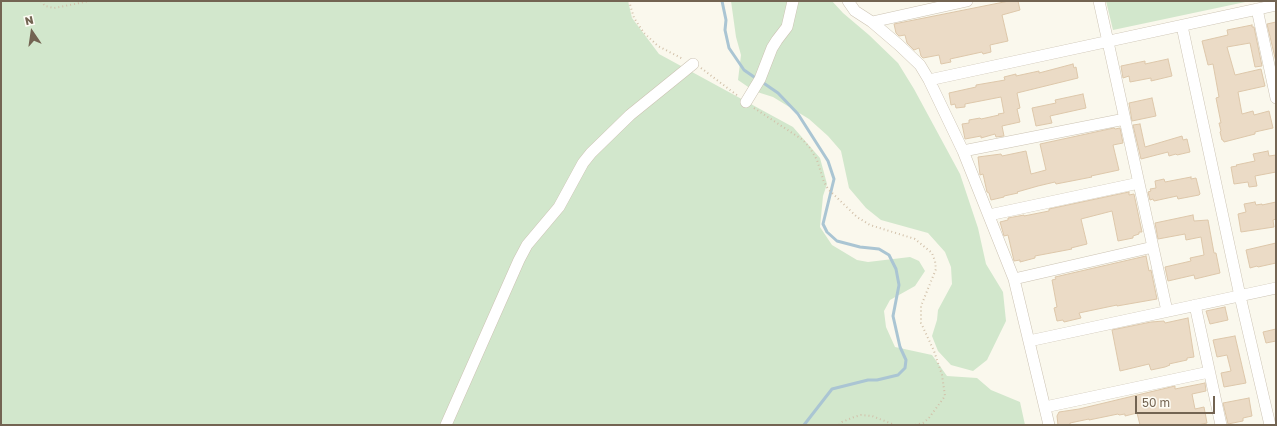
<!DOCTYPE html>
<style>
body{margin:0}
#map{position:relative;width:1277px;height:426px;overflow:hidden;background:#faf8ed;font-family:"Golos Text",sans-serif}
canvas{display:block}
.frame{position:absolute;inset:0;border:2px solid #736452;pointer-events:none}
.north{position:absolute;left:12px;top:12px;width:40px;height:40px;-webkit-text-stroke:3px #fdfbf3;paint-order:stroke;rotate:347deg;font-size:11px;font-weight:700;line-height:16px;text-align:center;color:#736452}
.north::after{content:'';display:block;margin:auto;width:14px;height:18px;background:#736452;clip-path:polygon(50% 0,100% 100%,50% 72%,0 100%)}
.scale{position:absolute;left:1135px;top:396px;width:80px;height:18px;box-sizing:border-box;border:2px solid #736452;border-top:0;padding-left:5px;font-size:12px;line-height:14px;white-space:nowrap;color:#736452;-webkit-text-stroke:3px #fdfbf3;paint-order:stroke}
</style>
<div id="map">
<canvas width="1277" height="426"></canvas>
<div class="frame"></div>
<div class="north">N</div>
<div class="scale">50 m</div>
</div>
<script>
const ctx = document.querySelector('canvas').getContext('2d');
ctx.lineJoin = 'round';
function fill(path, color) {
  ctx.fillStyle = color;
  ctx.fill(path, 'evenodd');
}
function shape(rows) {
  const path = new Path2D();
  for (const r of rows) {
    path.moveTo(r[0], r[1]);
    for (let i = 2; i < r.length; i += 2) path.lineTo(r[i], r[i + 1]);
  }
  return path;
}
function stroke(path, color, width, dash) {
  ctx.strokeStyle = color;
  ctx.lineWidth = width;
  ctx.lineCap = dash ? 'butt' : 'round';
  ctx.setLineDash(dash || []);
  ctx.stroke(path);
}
const green = shape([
 [1,1,628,1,632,18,659,54,793,127,820,158,827,184,823,196,820,227,832,245,857,260,868,262,910,257,919,261,925,271,915,286,890,300,884,311,886,327,895,347,932,355,947,376,977,378,991,390,1020,402,1025,425,1,425],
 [731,1,832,1,843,13,869,35,898,63,914,89,960,174,978,228,986,264,1003,292,1006,321,987,360,973,371,951,365,938,351,932,336,937,320,938,310,952,284,951,267,945,252,928,233,881,220,866,208,849,188,841,151,828,136,809,119,773,97,754,91,738,80,741,55,736,37],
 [1106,1,1250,1,1113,30]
]);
const stream = shape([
 [722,1,726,20,725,30,729,48,744,70,757,79],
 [762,82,778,93,798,114,828,161,834,179,823,224,827,232,837,241,860,247,879,249,889,255,896,269,899,285,893,316,900,347,906,360,905,368,898,375,877,380,868,380,832,389,804,425]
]);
const building = shape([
 [1009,1,1018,1,1020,10,1002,15,1008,41,990,45,991,52,983,54,982,52,950,59,951,62,941,64,939,55,923,58,921,56,919,48,914,50,907,43,905,35,899,36,896,33,894,24,1009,1],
 [1276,22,1276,62,1267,24,1276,22],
 [1252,25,1252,27,1254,27,1262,66,1255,67,1250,43,1227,47,1235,75,1261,69,1265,86,1238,92,1242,114,1253,111,1254,115,1269,111,1273,128,1255,132,1255,134,1224,142,1223,140,1222,140,1220,132,1221,131,1219,123,1221,123,1216,98,1219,97,1213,64,1208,65,1202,41,1228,35,1227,30,1252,25],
 [1168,59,1172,76,1151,81,1151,78,1130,82,1129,76,1123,78,1121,66,1145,61,1145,64,1168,59],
 [1073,64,1074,68,1076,67,1078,78,1017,93,1020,108,1017,109,1020,122,1002,126,1004,136,996,137,995,134,981,138,981,136,965,139,962,124,969,123,969,120,980,118,981,119,999,115,998,114,1004,113,1001,97,965,104,965,107,956,108,955,104,951,105,949,93,976,87,976,85,1005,80,1004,77,1016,74,1016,76,1039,71,1039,73,1073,64],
 [1083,94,1086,108,1050,116,1052,123,1036,126,1032,108,1056,103,1055,100,1083,94],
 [1152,98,1156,116,1132,121,1129,103,1152,98],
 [1140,124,1145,147,1182,136,1183,140,1187,139,1190,152,1177,155,1176,154,1169,156,1168,152,1141,159,1133,125,1140,124],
 [1114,128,1115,129,1120,128,1123,143,1113,145,1119,170,1091,176,1092,177,1056,184,1055,182,1038,186,1017,192,1018,193,1004,196,1004,197,991,200,989,193,987,192,983,174,980,175,978,157,1001,154,1002,156,1026,151,1031,174,1046,170,1040,144,1114,128],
 [1268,151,1269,156,1276,155,1276,172,1255,176,1257,186,1249,187,1248,182,1234,184,1231,167,1237,166,1236,165,1255,161,1253,154,1268,151],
 [1191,177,1191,179,1196,178,1200,194,1199,195,1178,199,1177,196,1154,201,1153,199,1150,200,1148,192,1151,191,1150,189,1156,188,1155,181,1164,179,1165,182,1191,177],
 [1129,192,1129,195,1134,194,1142,232,1139,232,1139,234,1133,236,1133,238,1118,241,1112,211,1081,219,1087,244,1071,248,1072,249,1035,256,1035,258,1020,262,1020,260,1014,261,1008,235,1004,236,1000,222,1008,220,1008,218,1024,215,1024,216,1049,211,1049,209,1129,192],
 [1255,202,1256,205,1262,204,1262,205,1276,202,1276,219,1273,220,1274,227,1241,232,1238,214,1246,212,1244,204,1255,202],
 [1193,215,1194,221,1208,220,1214,253,1216,253,1220,273,1195,279,1194,275,1168,281,1165,267,1191,261,1190,258,1204,255,1201,237,1186,240,1185,234,1158,239,1155,223,1193,215],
 [1276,243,1276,263,1258,267,1257,266,1250,268,1246,250,1276,243],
 [1146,256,1149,271,1151,270,1157,299,1117,306,1117,305,1079,313,1081,318,1064,322,1063,320,1057,321,1054,308,1057,307,1052,280,1056,279,1055,277,1146,256],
 [1225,307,1228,320,1210,324,1206,311,1225,307],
 [1188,318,1194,357,1187,358,1187,360,1169,364,1170,365,1165,367,1151,370,1149,364,1120,371,1112,330,1151,322,1164,321,1165,323,1188,318],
 [1276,329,1276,341,1266,343,1263,332,1276,329],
 [1235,336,1246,383,1224,387,1221,373,1231,371,1227,355,1217,357,1213,340,1235,336],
 [1205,383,1206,391,1192,394,1195,409,1204,407,1207,423,1198,425,1140,425,1137,413,1125,416,1125,414,1119,415,1118,414,1089,420,1089,419,1070,423,1070,425,1058,425,1057,416,1059,412,1079,409,1175,386,1175,389,1205,383],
 [1249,398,1252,416,1243,418,1243,421,1228,424,1223,403,1249,398]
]);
const path = shape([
 [41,1,45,6,54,8,90,1],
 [629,1,634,18,644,33,658,46,683,59],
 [701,68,738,96],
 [754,108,803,140,810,148,817,160,824,182,828,189,857,217,870,225,915,239,932,253,935,261,936,269,921,306,921,323,934,351,942,375,945,396,929,418,923,423,915,425],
 [839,425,842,422,854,417,861,415,872,416,895,425]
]);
const street = shape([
 [848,1,855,11,872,22,899,45,920,65,929,80,963,151,1014,279,1049,425],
 [1099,1,1167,311],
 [1257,9,1276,98],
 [872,22,967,1],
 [1182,26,1240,296,1270,425],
 [929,80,1276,5],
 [746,102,760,79,772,48,777,40,787,27,793,1],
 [963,151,1125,119],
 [989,215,1139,183],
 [1014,279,1153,247],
 [1195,305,1221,425],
 [1029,341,1276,288],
 [1045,407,1209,372],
 [446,425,519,260,527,245,559,207,583,163,591,153,630,115,693,64]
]);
fill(green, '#d2e7cc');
stroke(stream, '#aac5d3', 3);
fill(building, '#ebdbc6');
stroke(building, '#ddc7aa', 1);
stroke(street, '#ccc3b3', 12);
stroke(path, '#d2c1aa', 2, [1, 3]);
stroke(street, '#fff', 11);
</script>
